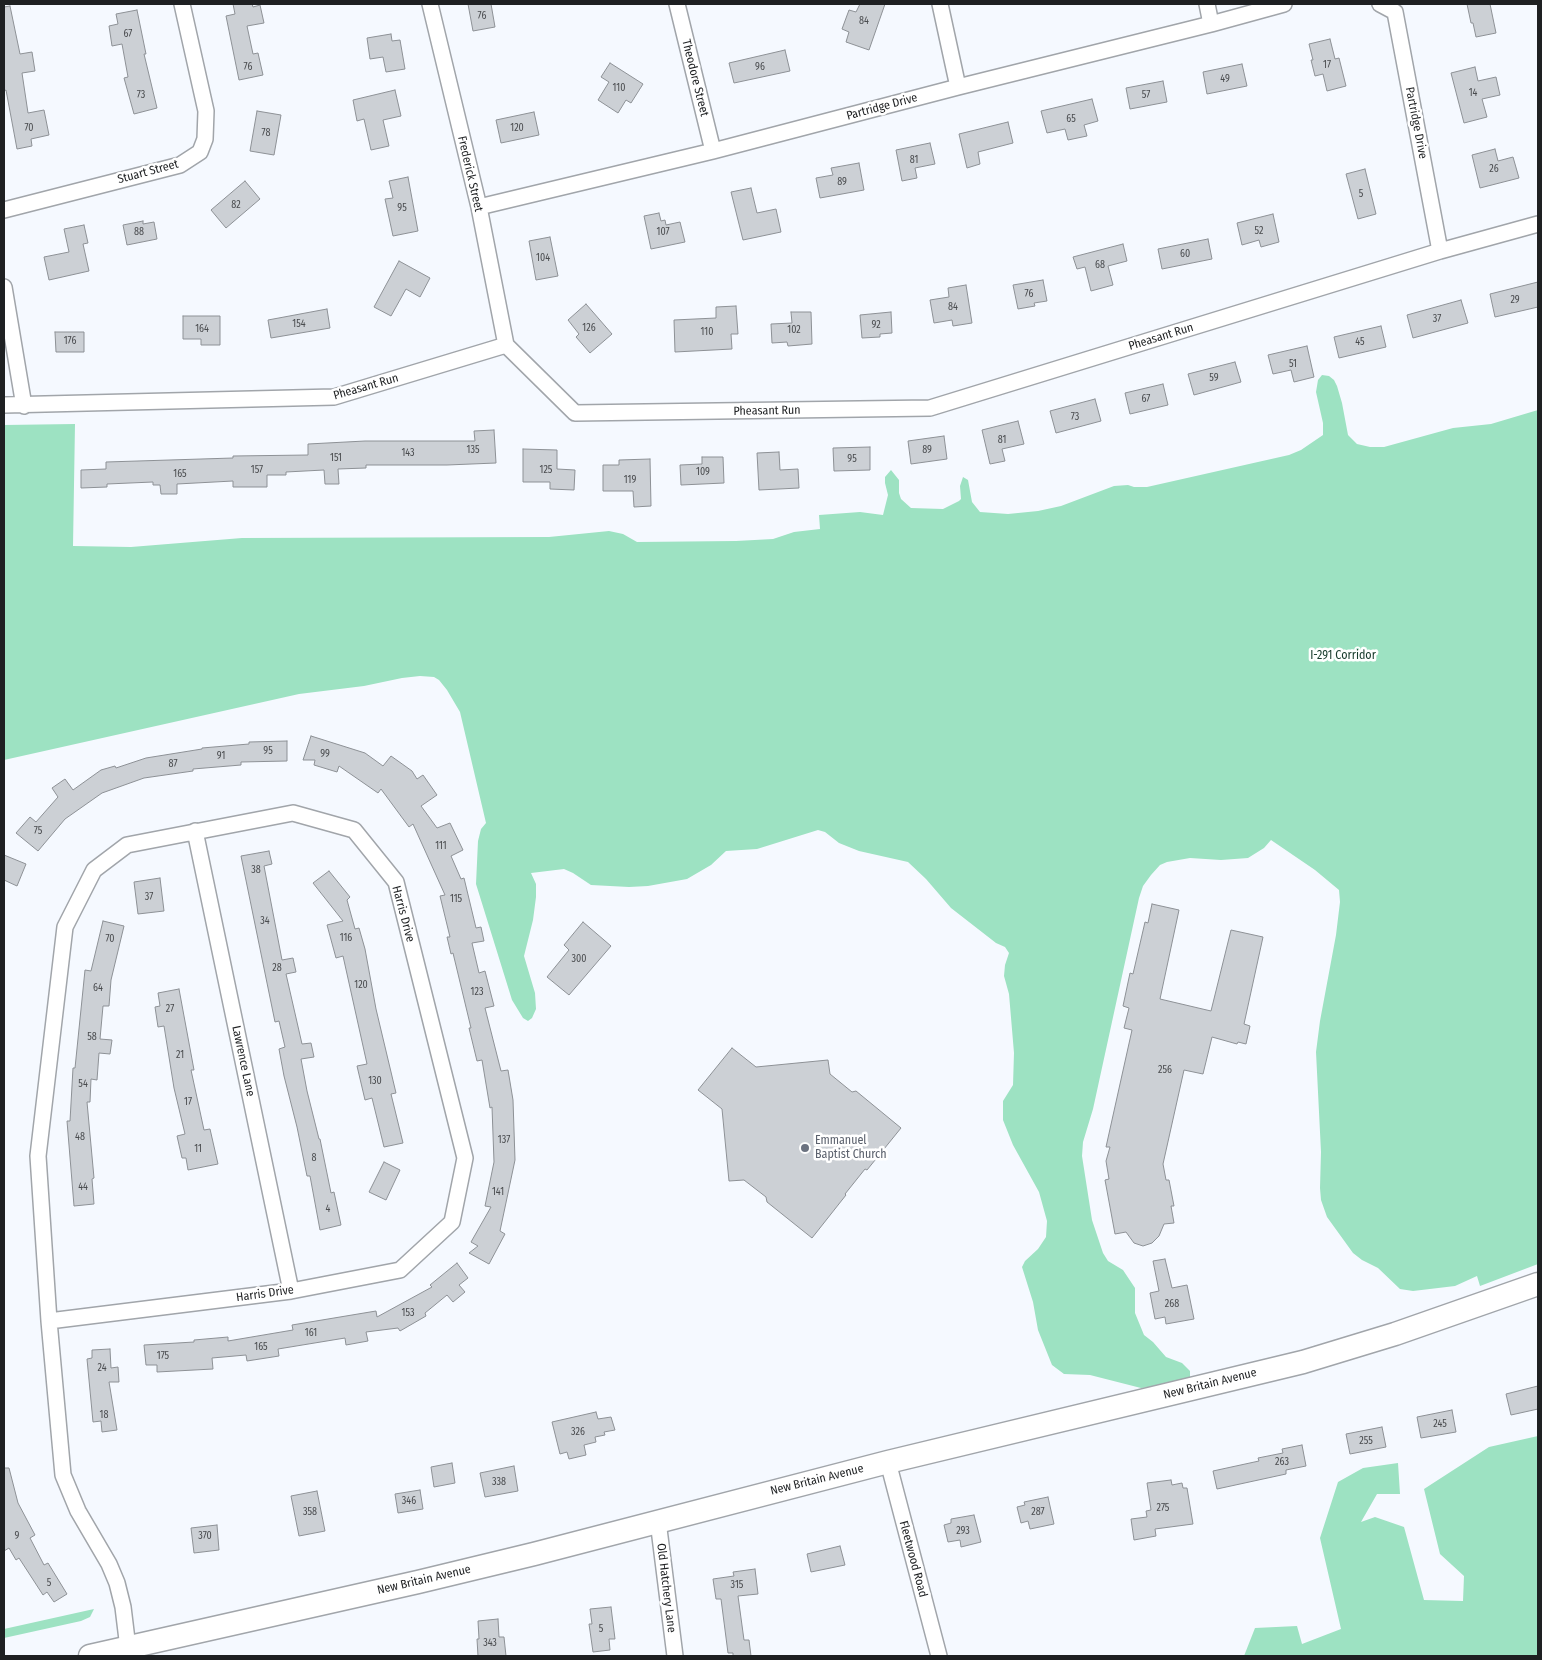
<!DOCTYPE html>
<style>
body{margin:0}
#map{position:relative;width:1542px;height:1660px;overflow:hidden;background:#f5f9ff;font-family:"Fira Sans Condensed",sans-serif}
canvas{display:block}
.frame{position:absolute;inset:0;border:5px solid #1e2022;pointer-events:none}
</style>
<div id="map">
<canvas width="1542" height="1660"></canvas>
<div class="frame"></div>
</div>
<script>
const ctx = document.querySelector('canvas').getContext('2d');
ctx.lineJoin = 'round';
function fill(path, color) {
  ctx.fillStyle = color;
  ctx.fill(path, 'evenodd');
}
function shape(rows) {
  const path = new Path2D();
  for (const r of rows) {
    path.moveTo(r[0], r[1]);
    for (let i = 2; i < r.length; i += 2) path.lineTo(r[i], r[i + 1]);
  }
  return path;
}
function stroke(path, color, width, dash) {
  ctx.strokeStyle = color;
  ctx.lineWidth = width;
  ctx.lineCap = dash ? 'butt' : 'round';
  ctx.setLineDash(dash || []);
  ctx.stroke(path);
}
function label(font, color, halo, rows, align = 'center') {
  ctx.font = font + ' "Fira Sans Condensed",sans-serif';
  ctx.lineWidth = 5;
  ctx.setLineDash([]);
  ctx.textBaseline = 'middle';
  ctx.strokeStyle = halo;
  ctx.fillStyle = color;
  for (const [text, x, y, turn = 0] of rows) {
    ctx.save();
    ctx.translate(x, y);
    ctx.rotate((+turn || 0) * Math.PI / 180);
    ctx.textAlign = isNaN(turn) ? turn : align;
    if (halo) ctx.strokeText(text, 0, 0);
    ctx.fillText(text, 0, 0);
    ctx.restore();
  }
}
const green = shape([
 [1322,375,1329,376,1334,380,1337,386,1342,403,1348,435,1357,444,1370,447,1384,447,1453,428,1491,424,1538,410,1538,1264,1480,1286,1477,1276,1455,1286,1413,1291,1400,1289,1378,1268,1362,1260,1353,1253,1327,1217,1321,1200,1320,1188,1321,1152,1316,1052,1320,1021,1336,935,1340,902,1339,890,1315,870,1271,840,1264,848,1248,858,1221,860,1190,858,1167,862,1160,865,1151,875,1143,886,1139,898,1093,1109,1083,1142,1082,1156,1092,1220,1103,1253,1108,1261,1123,1270,1135,1288,1135,1313,1144,1335,1153,1342,1166,1357,1182,1363,1190,1371,1190,1377,1171,1386,1141,1388,1090,1375,1064,1374,1052,1365,1038,1330,1033,1302,1022,1267,1025,1261,1038,1249,1046,1237,1047,1221,1039,1192,1013,1145,1003,1120,1003,1101,1013,1085,1014,1053,1009,994,1004,976,1005,965,1009,953,1005,947,996,943,951,908,926,879,908,862,859,851,839,843,825,832,818,830,757,849,726,851,711,865,687,879,648,886,629,887,591,885,573,873,564,869,531,873,536,884,536,897,533,920,524,956,535,993,536,1009,532,1018,528,1021,523,1018,512,1000,476,884,478,841,481,829,486,823,460,712,447,690,439,680,434,677,420,676,402,678,364,686,299,694,4,760,4,425,75,424,73,546,131,547,242,538,549,537,609,531,623,534,637,542,736,541,773,539,794,532,820,529,819,515,860,512,883,515,888,495,885,483,885,477,891,470,899,480,899,493,901,499,911,508,943,509,959,501,961,499,960,486,963,477,968,480,972,502,980,512,1008,514,1038,511,1061,506,1114,486,1128,485,1134,487,1147,487,1289,455,1301,450,1323,435,1323,423,1316,392,1318,380],
 [1538,1436,1538,1656,1244,1656,1255,1628,1297,1626,1302,1644,1341,1629,1320,1538,1338,1482,1363,1468,1398,1463,1400,1494,1377,1494,1361,1522,1375,1517,1404,1527,1424,1600,1463,1601,1464,1576,1440,1554,1424,1489,1489,1447],
 [94,1609,90,1617,81,1621,4,1638,4,1629]
]);
const building = shape([
 [233,4,252,4,253,7,260,5,264,23,247,26,253,54,258,53,263,75,239,80,226,16,235,14,233,4],
 [468,4,491,4,495,27,473,31,468,4],
 [860,4,885,4,869,50,846,42,849,32,842,29,849,10,856,12,860,4],
 [1467,4,1490,4,1496,33,1476,37,1473,23,1471,23,1467,4],
 [10,6,20,54,32,52,35,71,22,73,28,113,44,110,49,135,31,139,32,146,17,149,6,90,4,91,4,7,10,6],
 [137,10,146,54,144,54,157,108,134,114,124,78,128,77,122,44,112,46,109,26,118,24,116,14,137,10],
 [391,34,392,41,400,40,405,69,386,72,383,57,370,59,367,38,391,34],
 [1330,39,1335,59,1339,58,1346,86,1327,91,1323,74,1315,76,1311,60,1313,60,1309,44,1330,39],
 [785,50,790,71,734,83,729,63,785,50],
 [610,63,643,84,631,103,626,100,618,113,598,100,609,82,601,77,610,63],
 [1242,64,1247,86,1207,94,1203,72,1242,64],
 [1475,67,1478,81,1496,77,1500,95,1482,99,1487,117,1464,123,1451,73,1475,67],
 [1163,81,1167,102,1130,109,1126,88,1163,81],
 [395,90,401,116,383,120,389,146,371,150,364,119,357,121,353,100,395,90],
 [1092,99,1098,121,1084,125,1087,136,1068,140,1065,129,1047,133,1041,111,1092,99],
 [257,111,281,115,274,155,250,151,257,111],
 [534,112,539,135,501,143,496,120,534,112],
 [1008,122,1013,143,978,152,980,164,967,168,959,134,1008,122],
 [930,143,935,164,915,168,917,178,902,181,896,150,930,143],
 [1495,149,1498,161,1513,157,1519,178,1480,188,1472,155,1495,149],
 [859,163,864,190,820,198,816,178,833,175,831,168,859,163],
 [1365,169,1376,214,1358,219,1346,174,1365,169],
 [408,177,418,231,393,236,385,199,393,198,389,181,408,177],
 [245,181,260,199,226,228,211,210,245,181],
 [751,188,757,213,776,209,781,232,743,240,731,192,751,188],
 [659,213,661,221,665,220,666,225,680,222,685,242,651,249,644,216,659,213],
 [1273,214,1279,242,1261,247,1259,240,1242,245,1237,223,1273,214],
 [143,221,143,224,154,222,157,239,127,245,123,225,143,221],
 [84,225,88,243,83,244,89,271,49,280,44,257,69,252,64,229,84,225],
 [550,237,558,276,536,280,529,241,550,237],
 [1208,239,1212,259,1162,269,1158,249,1208,239],
 [1123,244,1127,261,1108,266,1113,285,1091,291,1085,267,1077,269,1073,257,1123,244],
 [399,261,430,278,420,297,406,289,391,316,374,307,399,261],
 [1043,280,1047,301,1034,303,1035,306,1018,309,1013,285,1043,280],
 [1538,282,1538,307,1495,317,1490,294,1538,282],
 [966,285,972,323,953,326,952,320,934,323,930,300,949,297,948,288,966,285],
 [1461,300,1468,323,1413,338,1407,315,1461,300],
 [586,304,612,334,590,353,576,337,579,334,568,320,586,304],
 [736,306,738,334,731,334,732,349,675,352,674,320,716,318,716,307,736,306],
 [327,309,330,328,271,338,268,320,327,309],
 [791,312,811,312,812,344,788,346,787,342,772,343,771,324,792,323,791,312],
 [891,312,892,333,880,334,880,337,862,338,860,315,891,312],
 [183,316,220,316,220,345,201,345,201,339,183,339,183,316],
 [1381,326,1386,347,1339,358,1334,337,1381,326],
 [55,332,84,332,84,352,56,352,55,332],
 [1307,346,1314,377,1294,382,1291,370,1273,374,1268,355,1307,346],
 [1235,362,1241,382,1194,395,1188,374,1235,362],
 [1163,384,1168,405,1130,414,1125,393,1163,384],
 [1095,399,1101,421,1056,433,1050,411,1095,399],
 [1018,421,1024,444,1002,449,1005,461,990,464,982,430,1018,421],
 [494,430,496,463,447,465,366,465,366,468,338,469,339,484,325,484,324,470,286,472,286,475,267,475,267,487,233,487,233,481,177,484,177,494,161,494,160,485,153,485,153,482,107,484,107,487,81,488,81,470,106,469,106,462,233,458,233,456,308,455,308,444,365,441,475,441,474,431,494,430],
 [944,436,947,459,911,464,908,441,944,436],
 [870,447,870,470,834,471,833,448,870,447],
 [523,449,557,450,557,469,575,470,574,490,550,489,550,482,523,482,523,449],
 [779,452,780,470,798,469,799,488,759,490,757,453,779,452],
 [702,457,723,457,724,483,681,485,680,465,702,464,702,457],
 [650,459,651,506,634,507,633,491,603,491,603,465,619,465,619,460,650,459],
 [311,736,365,753,383,766,391,756,412,771,417,779,423,775,437,795,421,806,437,828,450,823,463,850,451,856,461,879,464,878,476,928,481,927,484,941,472,943,479,973,485,971,494,1006,485,1008,501,1071,508,1070,513,1100,515,1160,500,1231,505,1234,489,1264,469,1253,478,1246,471,1242,491,1207,485,1206,494,1162,492,1107,490,1108,482,1060,477,1061,469,1028,471,1028,453,953,451,954,447,937,450,937,440,896,445,895,413,824,409,827,381,789,378,793,339,766,337,772,314,765,315,760,303,760,311,736],
 [287,741,287,761,241,762,241,765,193,769,193,771,144,778,102,793,65,819,38,851,16,833,30,817,36,822,58,797,52,788,65,779,73,790,101,770,115,766,116,768,146,758,202,749,202,748,249,744,249,742,287,741],
 [269,851,272,864,264,866,282,960,293,958,296,972,286,974,302,1044,311,1043,314,1057,301,1059,307,1091,319,1139,320,1139,331,1193,334,1192,341,1225,320,1230,310,1176,307,1176,297,1127,284,1076,279,1049,285,1047,279,1021,275,1022,241,856,269,851],
 [4,855,26,864,17,886,4,880,4,855],
 [329,871,350,897,347,900,355,929,359,928,365,949,376,1009,396,1093,391,1094,403,1143,384,1147,372,1098,365,1100,357,1066,367,1064,343,956,336,958,327,925,343,921,313,883,329,871],
 [160,878,164,911,138,914,134,882,160,878],
 [1152,904,1179,910,1160,999,1211,1011,1231,930,1263,937,1244,1024,1250,1026,1246,1044,1238,1042,1237,1044,1212,1037,1203,1074,1184,1070,1163,1164,1166,1180,1169,1180,1174,1206,1171,1206,1174,1223,1164,1224,1159,1236,1152,1243,1143,1246,1134,1243,1126,1232,1115,1234,1105,1180,1109,1179,1106,1161,1110,1147,1106,1147,1132,1030,1124,1028,1129,1008,1123,1006,1130,973,1133,974,1145,922,1148,923,1152,904],
 [103,921,124,926,111,980,109,1006,103,1006,100,1039,112,1040,110,1054,99,1053,97,1080,91,1079,90,1102,87,1102,94,1178,92,1179,94,1204,74,1206,67,1121,70,1121,73,1068,75,1068,85,970,91,971,103,921],
 [583,922,611,946,569,995,547,977,569,950,564,945,583,922],
 [179,989,194,1070,191,1070,204,1130,210,1129,218,1164,188,1170,186,1158,182,1158,177,1136,185,1134,174,1088,164,1026,158,1027,155,1007,160,1006,158,993,179,989],
 [732,1048,756,1067,828,1060,830,1074,852,1092,856,1091,901,1128,867,1170,865,1169,845,1194,846,1195,812,1238,767,1202,766,1197,744,1180,729,1181,722,1109,698,1090,732,1048],
 [384,1162,400,1170,386,1200,369,1192,384,1162],
 [1165,1259,1172,1288,1187,1285,1194,1319,1166,1324,1165,1317,1155,1319,1150,1293,1159,1291,1153,1261,1165,1259],
 [457,1263,468,1278,459,1285,465,1292,453,1302,447,1295,425,1313,426,1316,400,1331,398,1328,366,1332,368,1341,346,1345,345,1338,278,1349,279,1356,247,1361,246,1355,212,1358,213,1369,157,1372,157,1365,146,1365,144,1345,194,1342,194,1340,228,1337,228,1341,293,1330,292,1325,376,1311,377,1317,432,1287,430,1285,457,1263],
 [110,1349,111,1368,118,1367,119,1382,109,1382,117,1430,102,1432,101,1421,93,1422,87,1359,92,1358,92,1350,110,1349],
 [1538,1386,1538,1409,1511,1415,1506,1394,1538,1386],
 [1452,1410,1456,1432,1421,1438,1417,1417,1452,1410],
 [596,1412,598,1419,611,1417,615,1430,604,1432,605,1435,595,1437,596,1442,584,1445,586,1455,569,1459,567,1452,560,1454,552,1422,596,1412],
 [1382,1427,1386,1447,1350,1454,1346,1434,1382,1427],
 [1302,1445,1306,1466,1286,1470,1286,1474,1217,1489,1213,1471,1259,1461,1258,1458,1283,1453,1282,1449,1302,1445],
 [452,1463,455,1483,434,1487,431,1467,452,1463],
 [514,1466,518,1491,485,1497,480,1473,514,1466],
 [4,1468,9,1468,18,1503,35,1535,30,1538,44,1565,48,1563,67,1594,54,1602,47,1592,43,1595,19,1558,16,1560,9,1548,4,1551,4,1468],
 [1171,1480,1172,1485,1182,1483,1183,1488,1187,1488,1193,1524,1155,1529,1156,1536,1134,1540,1131,1519,1147,1517,1146,1511,1151,1510,1147,1483,1171,1480],
 [420,1490,423,1509,398,1513,395,1494,420,1490],
 [317,1491,325,1531,299,1536,291,1496,317,1491],
 [1048,1497,1054,1524,1030,1529,1028,1521,1021,1523,1017,1507,1025,1505,1024,1502,1048,1497],
 [974,1515,981,1542,961,1547,960,1540,948,1542,944,1525,951,1523,951,1519,974,1515],
 [217,1525,219,1550,194,1553,191,1528,217,1525],
 [840,1546,845,1565,811,1572,807,1554,840,1546],
 [755,1569,758,1594,738,1596,744,1640,749,1640,751,1656,733,1656,733,1653,728,1653,721,1599,716,1599,713,1579,734,1576,733,1572,755,1569],
 [611,1607,615,1639,609,1639,610,1650,593,1652,589,1624,592,1624,590,1609,611,1607],
 [498,1619,499,1637,504,1637,506,1656,478,1656,477,1639,479,1639,478,1621,498,1619]
]);
const street = shape([
 [430,4,479,207,506,345],
 [677,4,713,151],
 [940,4,958,87],
 [1207,4,1211,24],
 [1380,4,1395,12,1440,251],
 [479,207,713,151,958,87,1211,24,1284,4],
 [4,210,180,165,200,152,205,139,206,111,182,4],
 [4,287,24,406],
 [506,345,575,413,930,408,1440,251,1538,224],
 [4,405,334,397,506,345],
 [195,831,291,1291],
 [49,1321,291,1291,400,1270,452,1222,465,1158,396,882,354,830,293,813,127,845,94,870,65,927,38,1156,49,1321,63,1475,78,1511,109,1564,117,1583,123,1607,128,1648],
 [888,1462,939,1656],
 [658,1521,675,1656]
]);
const secondary = shape([
 [90,1656,418,1582,534,1554,888,1462,1303,1362,1395,1334,1538,1284]
]);
const markers = [
 [805,1148,5,"#6b7280"]
];
const numberNames = [
 ["76",482,16],
 ["84",864,21],
 ["67",128,34],
 ["17",1327,65],
 ["76",248,67],
 ["96",760,67],
 ["49",1225,79],
 ["110",619,88],
 ["14",1473,93],
 ["73",141,95],
 ["57",1146,95],
 ["65",1071,119],
 ["70",29,128],
 ["120",517,128],
 ["78",266,133],
 ["81",914,160],
 ["26",1494,169],
 ["89",842,182],
 ["5",1361,194],
 ["82",236,205],
 ["95",402,208],
 ["52",1259,231],
 ["88",139,232],
 ["107",663,232],
 ["60",1185,254],
 ["104",543,258],
 ["68",1100,265],
 ["76",1029,294],
 ["29",1515,300],
 ["84",953,307],
 ["37",1437,319],
 ["154",299,324],
 ["92",876,325],
 ["126",589,328],
 ["164",202,329],
 ["102",794,330],
 ["110",707,332],
 ["176",70,341],
 ["45",1360,342],
 ["51",1293,364],
 ["59",1214,378],
 ["67",1146,399],
 ["73",1075,417],
 ["81",1002,440],
 ["135",473,450],
 ["89",927,450],
 ["143",408,453],
 ["151",336,458],
 ["95",852,459],
 ["157",257,470],
 ["125",546,470],
 ["109",703,472],
 ["165",180,474],
 ["119",630,480],
 ["95",268,751],
 ["99",325,754],
 ["91",221,756],
 ["87",173,764],
 ["75",38,831],
 ["111",441,846],
 ["38",256,870],
 ["37",149,897],
 ["115",456,899],
 ["34",265,921],
 ["116",346,938],
 ["70",110,939],
 ["300",579,959],
 ["28",277,968],
 ["120",361,985],
 ["64",98,988],
 ["123",477,992],
 ["27",170,1009],
 ["58",92,1037],
 ["21",180,1055],
 ["256",1165,1070],
 ["130",375,1081],
 ["54",83,1084],
 ["17",188,1102],
 ["48",80,1137],
 ["137",504,1140],
 ["11",198,1149],
 ["8",314,1158],
 ["44",83,1187],
 ["141",498,1192],
 ["4",328,1209],
 ["268",1172,1304],
 ["153",408,1313],
 ["161",311,1333],
 ["165",261,1347],
 ["175",163,1356],
 ["24",102,1368],
 ["18",104,1415],
 ["245",1440,1424],
 ["326",578,1432],
 ["255",1366,1441],
 ["263",1282,1462],
 ["338",499,1482],
 ["346",409,1501],
 ["275",1163,1508],
 ["358",310,1512],
 ["287",1038,1512],
 ["293",963,1531],
 ["9",17,1536],
 ["370",205,1536],
 ["5",49,1583],
 ["315",737,1585],
 ["5",601,1629],
 ["343",490,1643]
];
const streetNames = [
 ["Theodore Street",695,78,76],
 ["Partridge Drive",882,107,-15],
 ["Partridge Drive",1416,123,79],
 ["Stuart Street",148,172,-15],
 ["Frederick Street",470,174,77],
 ["Pheasant Run",1161,337,-17],
 ["Pheasant Run",366,387,-16],
 ["Pheasant Run",767,411,-1],
 ["Harris Drive",403,914,75],
 ["Lawrence Lane",243,1061,78],
 ["Harris Drive",265,1294,-8],
 ["New Britain Avenue",1210,1384,-14],
 ["New Britain Avenue",817,1480,-14],
 ["Fleetwood Road",913,1559,75],
 ["New Britain Avenue",424,1580,-13],
 ["Old Hatchery Lane",666,1588,83]
];
const parkNames = [
 ["I-291 Corridor",1343,656]
];
const worshipNames = [
 ["Emmanuel",815,1141],
 ["Baptist Church",815,1155]
];
fill(green, '#9de2c2');
fill(building, '#ccd0d5');
stroke(building, '#8d9196', 1);
stroke(street, '#a1a5aa', 18);
stroke(secondary, '#a1a5aa', 25);
stroke(street, '#fff', 15);
stroke(secondary, '#fff', 22);
for (const [x, y, r, color] of markers) {
  const dot = new Path2D();
  dot.arc(x, y, r, 0, 2 * Math.PI);
  ctx.fillStyle = color;
  ctx.fill(dot);
  stroke(dot, '#fff', 2);
}
label('10px', '#4a4c4f', null, numberNames);
label('12px', '#1e2022', '#fff', streetNames);
label('12px', '#163a2b', '#fff', parkNames);
label('12px', '#5b616d', '#fff', worshipNames, 'left');
</script>
